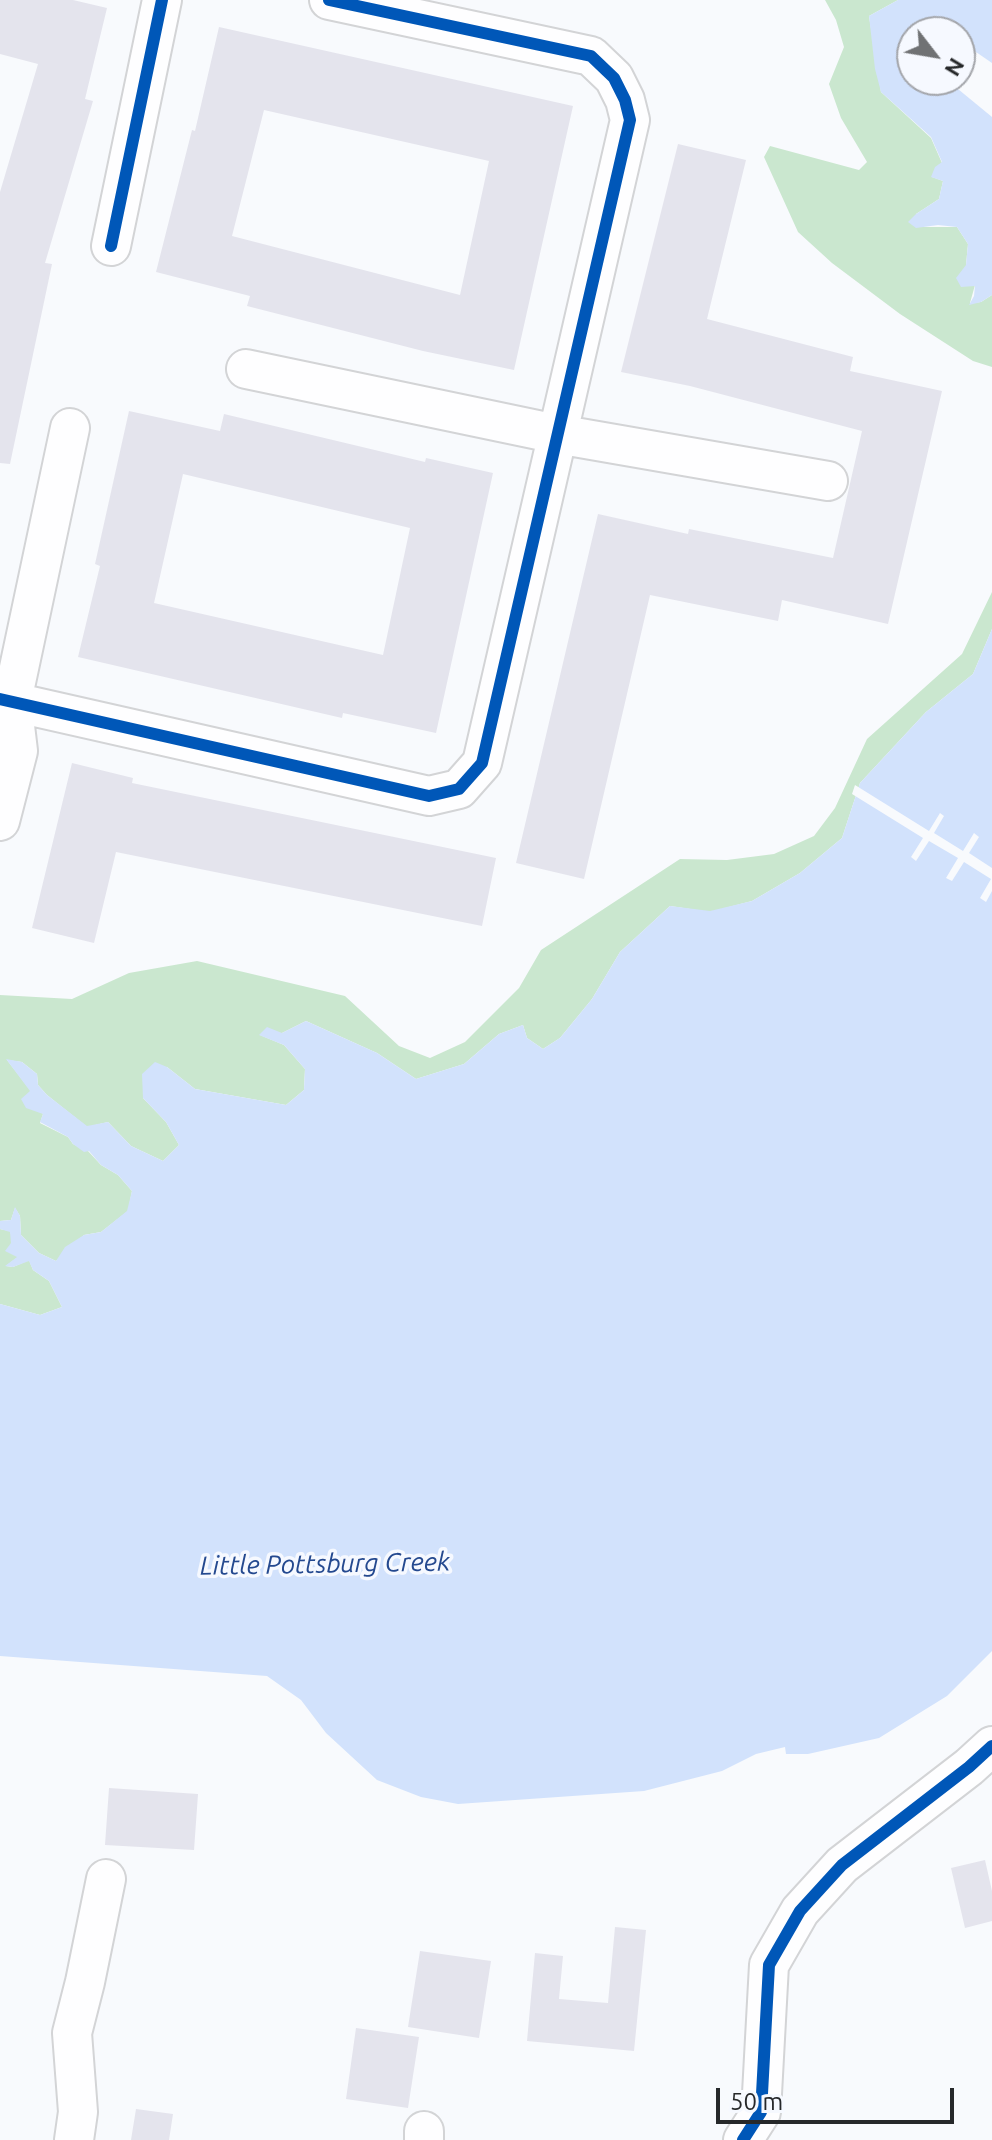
<!DOCTYPE html>
<style>
body{margin:0}
#map{position:relative;width:992px;height:2140px;overflow:hidden;background:#f8fafd;font-family:Ubuntu,sans-serif}
canvas{display:block}
.north{position:absolute;left:896px;top:16px;width:80px;height:80px;box-sizing:border-box;background:#f6f9ff;border:2px solid #a3a5aa;border-radius:50%;rotate:121deg;font-size:22px;font-weight:700;line-height:32px;text-align:center;color:#26282a}
.north::after{content:'';display:block;margin:auto;width:28px;height:36px;background:#707274;clip-path:polygon(50% 0,100% 100%,50% 72%,0 100%)}
.scale{position:absolute;left:716px;top:2088px;width:238px;height:36px;box-sizing:border-box;border:4px solid #26282a;border-top:0;padding-left:10px;font-size:24px;line-height:28px;white-space:nowrap;color:#26282a;-webkit-text-stroke:6px #f6f9ff;paint-order:stroke}
</style>
<div id="map">
<canvas width="992" height="2140"></canvas>
<div class="north">N</div>
<div class="scale">50 m</div>
</div>
<script>
const ctx = document.querySelector('canvas').getContext('2d');
ctx.lineJoin = 'round';
function fill(path, color) {
  ctx.fillStyle = color;
  ctx.fill(path, 'evenodd');
}
function shape(rows) {
  const path = new Path2D();
  for (const r of rows) {
    path.moveTo(r[0], r[1]);
    for (let i = 2; i < r.length; i += 2) path.lineTo(r[i], r[i + 1]);
  }
  return path;
}
function stroke(path, color, width, dash) {
  ctx.strokeStyle = color;
  ctx.lineWidth = width;
  ctx.lineCap = dash ? 'butt' : 'round';
  ctx.setLineDash(dash || []);
  ctx.stroke(path);
}
function label(font, color, halo, rows, align = 'center') {
  ctx.font = font + ' Ubuntu,sans-serif';
  ctx.lineWidth = 7;
  ctx.setLineDash([]);
  ctx.textBaseline = 'middle';
  ctx.strokeStyle = halo;
  ctx.fillStyle = color;
  for (const [text, x, y, turn = 0] of rows) {
    ctx.save();
    ctx.translate(x, y);
    ctx.rotate((+turn || 0) * Math.PI / 180);
    ctx.textAlign = isNaN(turn) ? turn : align;
    if (halo) ctx.strokeText(text, 0, 0);
    ctx.fillText(text, 0, 0);
    ctx.restore();
  }
}
const green = shape([
 [825,0,898,0,869,16,881,92,931,138,942,163,932,177,943,181,939,199,916,214,916,227,957,227,968,244,966,265,975,285,970,303,981,302,992,295,992,367,973,361,900,314,832,263,798,232,764,157,770,146,859,170,867,162,841,118,829,84,844,47,836,20],
 [992,592,992,629,973,674,926,712,860,783,842,838,800,873,752,901,710,912,670,906,620,952,592,999,560,1038,543,1049,527,1038,523,1025,499,1034,464,1064,416,1079,377,1053,306,1021,282,1033,260,1035,284,1045,305,1069,304,1090,286,1105,195,1089,167,1067,143,1098,166,1122,179,1145,163,1161,131,1146,108,1122,87,1127,47,1095,38,1085,37,1074,22,1062,7,1060,31,1091,43,1114,40,1123,68,1137,73,1144,88,1151,101,1165,118,1175,132,1191,128,1211,101,1232,84,1235,56,1261,39,1253,21,1235,20,1216,15,1208,11,1220,0,1221,0,995,72,999,129,973,197,961,345,996,399,1046,430,1058,465,1042,519,988,541,950,680,859,727,860,774,854,814,836,835,808,867,739,962,654],
 [0,1229,10,1231,18,1257,6,1266,13,1267,29,1260,33,1270,49,1281,62,1307,40,1315,0,1304]
]);
const water = shape([
 [898,0,992,0,992,295,981,302,969,305,974,296,975,286,961,287,956,278,966,265,968,244,957,227,938,225,916,228,908,222,916,214,939,199,943,181,931,177,935,167,942,162,931,137,881,92,875,69,869,16],
 [912,32,960,32,960,80,912,80],
 [992,629,992,1651,947,1696,879,1738,808,1754,786,1754,785,1747,756,1754,722,1771,644,1791,458,1804,421,1797,377,1780,326,1733,301,1700,267,1676,0,1656,0,1304,40,1315,62,1307,49,1281,33,1270,29,1261,13,1267,5,1266,17,1257,5,1251,11,1243,10,1232,0,1229,0,1221,11,1220,15,1207,20,1216,21,1235,39,1253,56,1261,65,1247,84,1235,101,1232,127,1211,132,1191,118,1175,101,1165,89,1151,84,1152,73,1144,68,1137,40,1122,43,1114,26,1108,21,1099,30,1091,6,1059,22,1062,37,1074,38,1085,47,1095,87,1126,108,1122,131,1146,163,1161,179,1145,166,1122,143,1098,142,1074,155,1062,167,1067,195,1089,286,1105,304,1090,305,1069,284,1045,259,1035,267,1027,282,1033,306,1021,377,1053,416,1079,464,1064,499,1034,523,1025,527,1038,543,1049,560,1038,592,999,620,952,670,906,710,911,752,901,800,873,842,838,860,783,926,712,973,674]
]);
const pier = shape([
 [960,41,992,63,992,117,947,80,960,80],
 [855,785,929,831,940,813,944,816,934,833,963,851,974,833,979,837,969,853,992,868,992,891,986,902,980,898,991,879,964,862,952,881,946,878,958,858,929,841,916,861,911,857,923,838,852,794]
]);
const building = shape([
 [0,0,73,0,107,8,85,99,93,101,45,263,52,264,10,464,0,463,0,192,38,64,0,54],
 [219,27,573,106,514,370,423,351,247,306,250,296,156,272,192,130,195,131],
 [264,110,489,161,460,295,232,236],
 [678,144,746,160,707,319,853,357,850,371,942,391,888,624,782,600,778,621,650,595,584,879,516,863,598,514,688,534,689,529,833,558,862,431,690,386,621,372],
 [129,411,220,431,224,414,425,462,426,458,493,473,436,733,343,713,342,718,78,657,100,566,95,564],
 [183,474,410,528,383,655,154,603],
 [72,763,133,778,132,783,496,858,482,926,116,852,94,943,32,928],
 [109,1788,198,1794,194,1850,105,1845],
 [985,1860,992,1891,992,1921,965,1928,951,1868],
 [615,1927,646,1930,634,2051,527,2041,535,1953,563,1956,559,1999,608,2003],
 [420,1951,491,1961,479,2038,408,2027],
 [356,2028,419,2037,408,2108,346,2099],
 [136,2109,173,2114,169,2140,131,2140]
]);
const minor = shape([
 [111,246,162,0],
 [246,369,557,434,828,481],
 [0,699,429,796,459,789,482,763,630,120,625,100,614,78,591,56,329,0],
 [0,821,18,751,12,701,70,428],
 [424,2131,424,2140],
 [74,2140,78,2112,72,2033,85,1982,106,1879],
 [743,2140,761,2112,769,1965,800,1911,842,1865,969,1767,992,1746]
]);
const cycleway = shape([
 [111,246,162,0],
 [0,699,429,796,459,789,482,763,630,120,625,100,614,78,591,56,329,0],
 [743,2140,761,2112,769,1965,800,1911,842,1865,969,1767,992,1746]
]);
const waterNames = [
 ["Little Pottsburg Creek",325,1564,-1]
];
fill(green, '#cae7cf');
fill(water, '#d2e2fc');
fill(pier, '#f8fafd');
fill(building, '#e4e4ed');
stroke(minor, '#d3d4d6', 42);
stroke(minor, '#fefeff', 38);
stroke(cycleway, '#0057b8', 12);
label('italic 26px', '#24498f', '#f6f9ff', waterNames);
</script>
